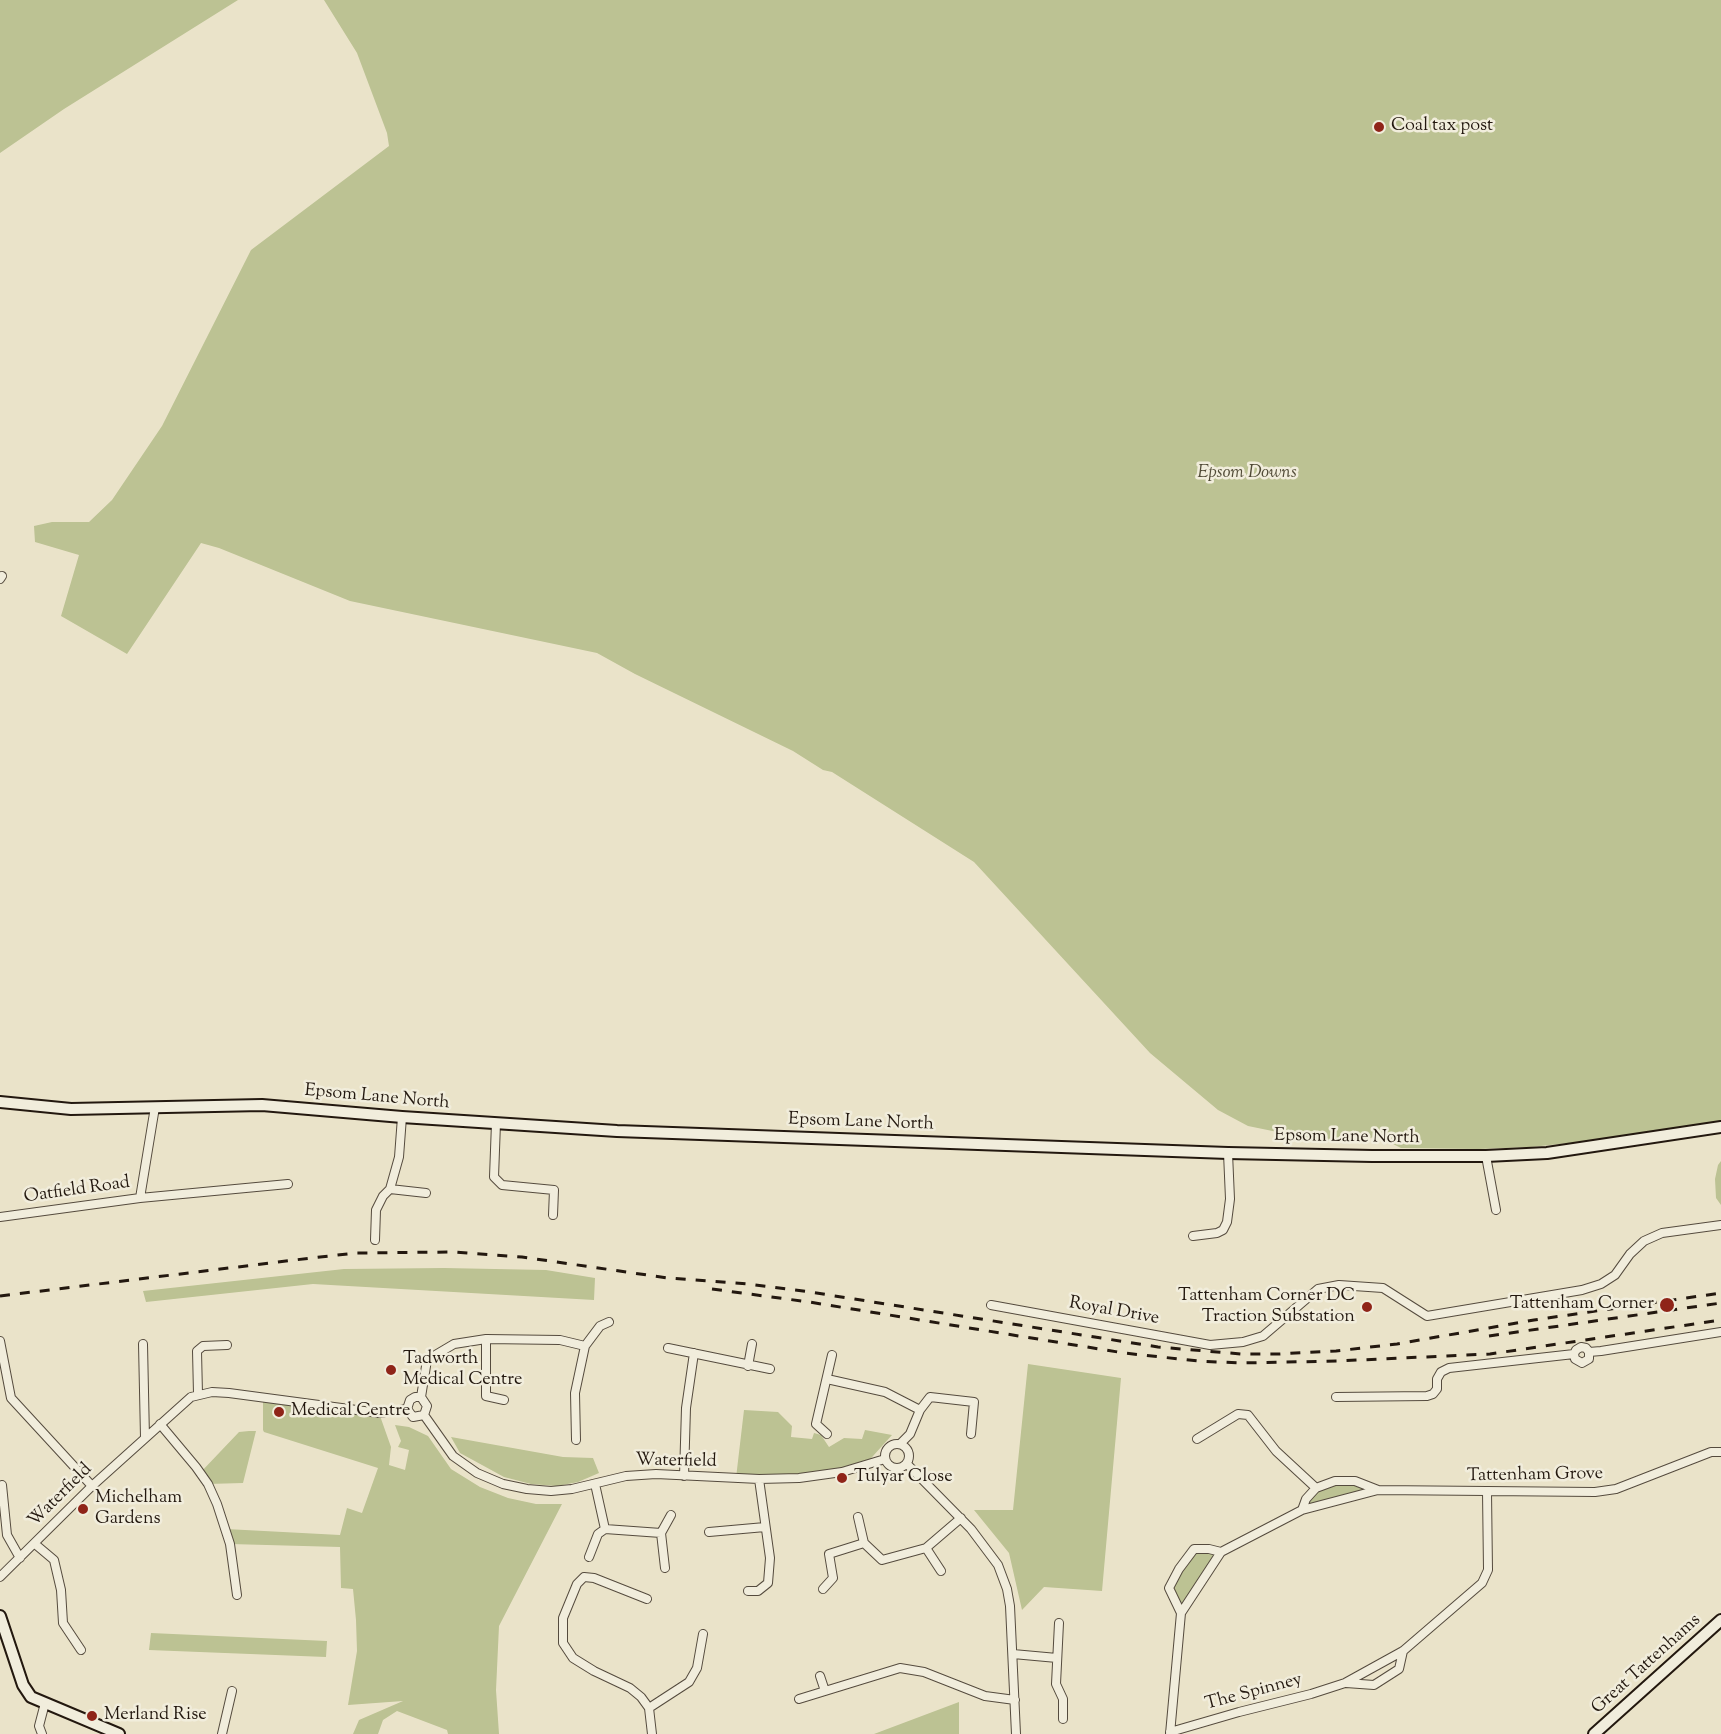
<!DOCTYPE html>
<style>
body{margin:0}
canvas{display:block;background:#eae3c9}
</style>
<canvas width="1721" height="1734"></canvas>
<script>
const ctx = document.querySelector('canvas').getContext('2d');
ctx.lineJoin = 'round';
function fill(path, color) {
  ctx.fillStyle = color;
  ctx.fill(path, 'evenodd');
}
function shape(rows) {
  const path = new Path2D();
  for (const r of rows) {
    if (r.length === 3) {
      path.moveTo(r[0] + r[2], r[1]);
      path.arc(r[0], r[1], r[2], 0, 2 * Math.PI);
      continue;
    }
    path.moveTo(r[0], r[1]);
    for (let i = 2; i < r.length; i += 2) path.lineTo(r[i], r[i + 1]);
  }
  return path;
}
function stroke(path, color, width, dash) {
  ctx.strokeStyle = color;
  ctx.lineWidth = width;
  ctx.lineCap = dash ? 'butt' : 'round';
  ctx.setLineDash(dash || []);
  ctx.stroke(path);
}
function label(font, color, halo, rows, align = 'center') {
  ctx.font = font + ' "Sorts Mill Goudy",serif';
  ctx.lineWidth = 5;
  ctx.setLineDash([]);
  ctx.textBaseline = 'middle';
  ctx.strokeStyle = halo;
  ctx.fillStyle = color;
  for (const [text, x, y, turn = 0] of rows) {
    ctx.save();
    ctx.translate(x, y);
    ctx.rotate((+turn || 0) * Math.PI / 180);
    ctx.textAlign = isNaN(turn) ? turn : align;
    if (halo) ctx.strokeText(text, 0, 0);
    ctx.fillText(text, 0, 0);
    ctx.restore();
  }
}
const green = shape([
 [0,0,238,0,64,109,0,153],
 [324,0,1721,0,1721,1127,1531,1147,1479,1149,1401,1148,1379,1137,1316,1142,1297,1136,1248,1126,1218,1110,1150,1053,974,862,832,772,823,770,793,751,635,674,597,653,350,601,219,548,201,543,127,654,61,616,79,555,35,542,34,526,52,522,89,522,112,500,162,426,251,250,389,146,387,133,357,53],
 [1721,1161,1721,1205,1716,1198,1715,1179,1718,1165],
 [444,1268,546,1270,595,1278,594,1300,313,1284,146,1302,143,1291,344,1269],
 [1028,1364,1121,1378,1102,1591,1044,1587,1022,1610,1009,1553,974,1510,1013,1510],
 [264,1398,379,1413,391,1447,389,1465,405,1470,409,1450,398,1447,401,1441,395,1425,409,1427,428,1436,451,1469,480,1487,508,1498,536,1504,562,1504,499,1626,496,1690,499,1734,448,1734,447,1730,397,1711,383,1720,378,1734,353,1734,359,1720,403,1701,348,1705,357,1651,356,1620,353,1589,341,1588,340,1547,230,1544,226,1529,340,1535,347,1508,362,1513,378,1468,264,1432,263,1430,263,1403],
 [744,1410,778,1412,792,1426,791,1437,812,1439,814,1433,821,1435,829,1447,844,1438,862,1439,865,1430,892,1435,864,1466,842,1472,736,1478],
 [249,1431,256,1431,243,1483,208,1484,200,1473,239,1432],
 [451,1437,563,1457,593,1458,599,1473,578,1482,557,1486,531,1484,504,1477,460,1453],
 [1355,1481,1378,1490,1302,1510,1316,1488],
 [1194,1549,1221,1552,1181,1613,1169,1588],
 [151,1633,327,1641,326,1657,149,1650],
 [959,1702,959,1734,874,1734]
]);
const street = shape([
 [0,579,2,576],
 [496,1123,494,1177,502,1185,554,1190,553,1215],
 [1486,1156,1496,1210],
 [390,1189,399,1157,402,1117],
 [140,1198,288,1184],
 [0,1217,140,1198,155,1107],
 [1193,1236,1217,1233,1223,1230,1227,1222,1230,1199,1228,1153],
 [375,1240,376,1210,383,1196,390,1189,426,1193],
 [991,1305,1210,1345,1243,1342,1263,1336,1318,1289,1339,1285,1383,1288,1427,1316,1582,1290,1601,1284,1615,1275,1630,1254,1644,1241,1662,1233,1721,1225],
 [486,1339,486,1396,504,1400],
 [0,1341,11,1398,92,1486],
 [143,1344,145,1438],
 [668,1348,770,1369],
 [1574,1354,1575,1359,1582,1363,1589,1359,1589,1352],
 [748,1366,752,1344],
 [827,1379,885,1392,920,1410],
 [198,1394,197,1351,203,1346,227,1345],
 [421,1397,427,1360,454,1344,486,1339,560,1340,585,1346],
 [1336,1397,1427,1396,1433,1394,1437,1389,1437,1379,1441,1372,1449,1368,1574,1354,1576,1350,1581,1347,1586,1348,1589,1352,1601,1351,1721,1332],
 [407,1409,410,1400,415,1397,421,1397,427,1406,424,1415],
 [407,1409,413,1417,424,1415],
 [424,1415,453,1456,477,1473,503,1484,527,1489,551,1491,572,1489,626,1476,656,1474,759,1479,799,1478,842,1472,885,1459],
 [160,1424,196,1467,208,1484,217,1504,230,1544,237,1595],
 [827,1434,816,1424,832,1355],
 [1197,1439,1238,1414,1248,1415,1276,1451,1316,1488],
 [576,1440,575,1393,585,1346,600,1326,609,1322],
 [897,1456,12],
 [900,1444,910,1434,920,1410,930,1397,974,1402,971,1434],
 [907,1464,971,1529,998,1565,1007,1589,1010,1606,1016,1734],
 [684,1476,686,1408,694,1353],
 [595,1484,605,1529],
 [2,1485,7,1535,20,1558],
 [1302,1510,1306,1499,1316,1488,1335,1481,1355,1481,1378,1490],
 [858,1517,864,1543],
 [709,1532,765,1527],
 [661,1533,671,1515],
 [35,1544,54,1560,61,1590,63,1623,81,1650],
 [926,1548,941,1571],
 [589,1557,598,1534,605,1529,661,1533,665,1568],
 [0,1577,92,1486,191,1397,212,1392,229,1393,379,1413,407,1409],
 [823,1589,833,1578,829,1554,864,1543,882,1560,926,1548,961,1518],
 [748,1591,758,1591,768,1583,770,1558,759,1479],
 [647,1599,594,1578,584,1577,577,1584,563,1618,563,1643,573,1658,594,1671,630,1688,641,1697,649,1708,652,1734],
 [1181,1613,1169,1588,1179,1569,1194,1549,1209,1549,1221,1552],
 [1059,1623,1056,1684,1063,1699,1063,1719],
 [1013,1654,1057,1658],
 [820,1676,825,1691],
 [1346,1683,1374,1685,1399,1669,1403,1651],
 [799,1699,900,1668,924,1672,985,1696,1015,1700],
 [649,1708,689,1682,697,1668,703,1634],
 [1170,1732,1239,1712,1311,1694,1345,1683,1403,1651,1482,1583,1488,1570,1487,1492],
 [42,1734,39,1726,45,1703],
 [222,1734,232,1691],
 [1170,1734,1181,1613,1221,1552,1302,1510,1378,1490,1595,1492,1616,1489,1711,1452,1721,1452]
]);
const secondary = shape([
 [0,1102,71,1109,262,1105,402,1117,617,1131,1228,1153,1372,1156,1486,1156,1547,1153,1721,1127],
 [0,1616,23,1685,31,1697,119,1734],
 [1594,1734,1721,1620]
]);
const rail = shape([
 [712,1289,809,1302,1124,1353,1198,1361,1240,1363,1337,1361,1490,1354,1721,1320],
 [0,1296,311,1258,356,1253,453,1252,522,1257,668,1278,748,1284,810,1292,1158,1347,1241,1354,1278,1354,1336,1351,1397,1344,1534,1320,1721,1293],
 [1489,1336,1721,1303]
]);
const markers = [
 [1379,127,6,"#8f2418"],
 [1667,1305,8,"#8f2418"],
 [1367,1307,6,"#8f2418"],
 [391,1370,6,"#8f2418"],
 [279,1412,6,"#8f2418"],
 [842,1478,6,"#8f2418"],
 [83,1509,6,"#8f2418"],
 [92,1716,6,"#8f2418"]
];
const poiNames = [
 ["Coal tax post",1391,127],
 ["Tattenham Corner DC",1355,1297,"right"],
 ["Traction Substation",1355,1318,"right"],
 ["Tattenham Corner",1654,1305,"right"],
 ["Tadworth",403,1360],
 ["Medical Centre",403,1381],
 ["Medical Centre",291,1412],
 ["Tulyar Close",854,1478],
 ["Michelham",95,1499],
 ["Gardens",95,1520],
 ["Merland Rise",104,1716]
];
const parkNames = [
 ["Epsom Downs",1247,474]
];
const streetNames = [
 ["Epsom Lane North",377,1098,5],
 ["Epsom Lane North",861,1123,2],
 ["Epsom Lane North",1347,1138,1],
 ["Oatfield Road",77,1191,-8],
 ["Royal Drive",1114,1312,10],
 ["Waterfield",676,1462,1],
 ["Tattenham Grove",1535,1476,-1],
 ["Waterfield",61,1496,-45],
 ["Great Tattenhams",1647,1665,-42],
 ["The Spinney",1254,1693,-15]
];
fill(green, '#bcc293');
stroke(street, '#554b3e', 10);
stroke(secondary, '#23180f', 14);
stroke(street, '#f1eddc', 8);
stroke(secondary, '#f1eddc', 10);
stroke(rail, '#23180f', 3, [10, 10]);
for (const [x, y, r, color] of markers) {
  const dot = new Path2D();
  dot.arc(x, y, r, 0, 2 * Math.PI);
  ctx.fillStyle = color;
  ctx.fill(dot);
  stroke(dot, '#f1eddc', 2);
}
label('18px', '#23180f', '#f1eddc', poiNames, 'left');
label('italic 18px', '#514b37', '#f1eddc', parkNames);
label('18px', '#23180f', '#f1eddc', streetNames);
</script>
